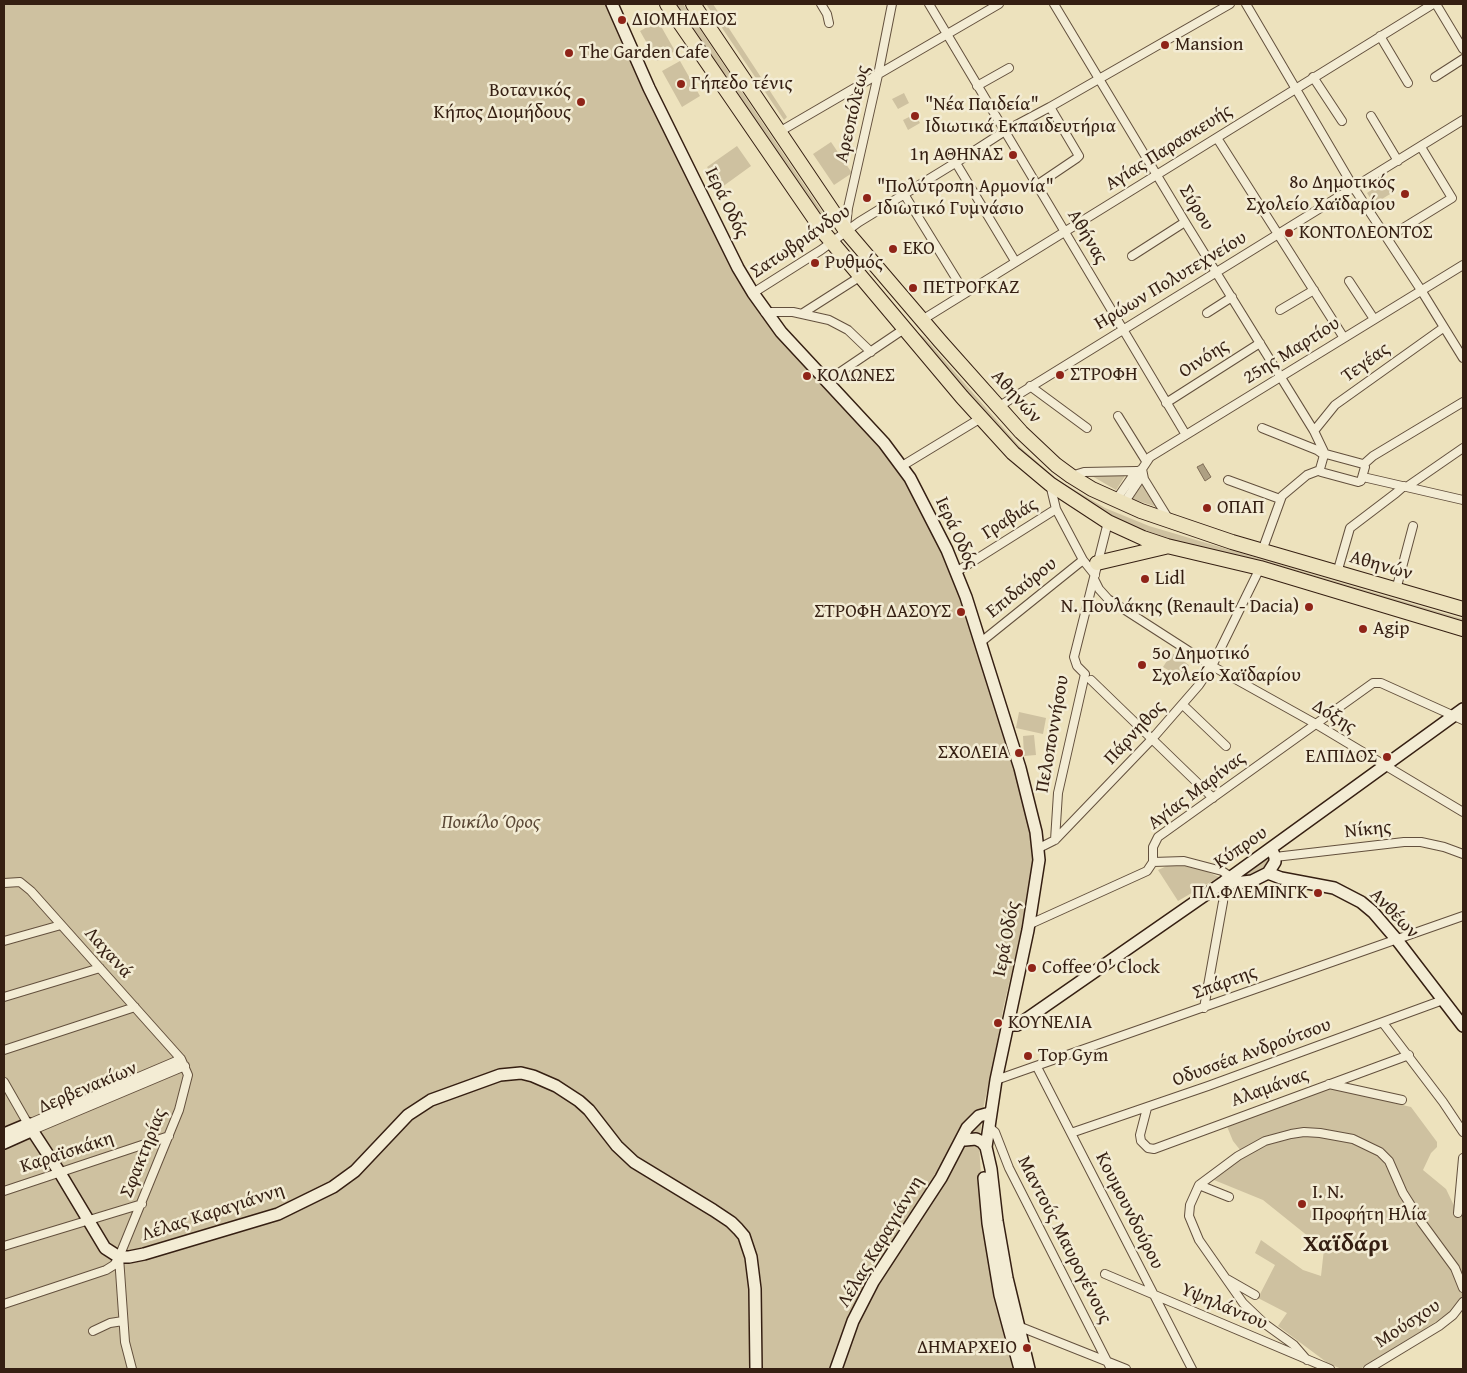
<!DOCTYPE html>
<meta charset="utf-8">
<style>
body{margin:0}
#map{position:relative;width:1467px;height:1373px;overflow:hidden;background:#ede2bd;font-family:"Gentium Book Plus",serif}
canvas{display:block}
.frame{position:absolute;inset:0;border:5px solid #351f12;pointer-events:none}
</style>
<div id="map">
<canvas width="1467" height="1373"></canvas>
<div class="frame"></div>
</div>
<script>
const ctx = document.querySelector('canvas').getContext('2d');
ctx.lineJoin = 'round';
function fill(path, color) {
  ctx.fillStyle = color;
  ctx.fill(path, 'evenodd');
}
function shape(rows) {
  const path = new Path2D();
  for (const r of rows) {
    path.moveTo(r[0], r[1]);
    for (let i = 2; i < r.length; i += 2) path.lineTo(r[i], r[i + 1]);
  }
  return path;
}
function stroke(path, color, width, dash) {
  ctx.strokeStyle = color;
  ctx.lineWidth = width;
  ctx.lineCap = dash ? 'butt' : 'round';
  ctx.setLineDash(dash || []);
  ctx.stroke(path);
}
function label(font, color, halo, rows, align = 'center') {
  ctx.font = font + ' "Gentium Book Plus",serif';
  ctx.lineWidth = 5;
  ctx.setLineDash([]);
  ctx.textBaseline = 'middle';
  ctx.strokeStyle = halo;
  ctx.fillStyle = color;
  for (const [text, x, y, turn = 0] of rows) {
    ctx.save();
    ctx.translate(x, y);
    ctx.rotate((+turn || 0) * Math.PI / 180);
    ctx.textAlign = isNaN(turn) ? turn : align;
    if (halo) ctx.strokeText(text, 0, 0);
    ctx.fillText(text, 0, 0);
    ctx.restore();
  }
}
const green = shape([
 [4,4,612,4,753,293,884,443,947,550,1039,848,1026,912,1003,1009,998,1041,983,1109,979,1145,983,1205,1017,1369,4,1369],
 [675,4,683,4,833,228,830,230,767,138,757,128],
 [706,4,713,4,787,117,784,120],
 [658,21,675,51,657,61,640,31],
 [680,61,700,96,682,107,662,71],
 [904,93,909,103,898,109,892,99],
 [915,114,920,123,908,130,903,120],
 [831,142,852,173,834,185,813,154],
 [737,146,751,166,722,187,707,167],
 [1388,179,1395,191,1374,204,1367,193],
 [909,326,925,338,1020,447,1058,480,1105,508,1149,526,1463,619,1463,622,1445,616,1397,607,1125,526,1037,468,983,416],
 [1092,476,1125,476,1116,490],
 [1142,484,1157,507,1132,499],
 [1172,653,1189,665,1181,678,1163,667],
 [1019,712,1046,718,1043,734,1016,728],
 [1034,735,1036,755,1024,756,1023,736],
 [1265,854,1269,862,1268,867,1248,879,1236,875],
 [1184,864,1201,869,1219,877,1178,901,1158,870,1169,865],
 [1331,1088,1411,1107,1437,1142,1437,1147,1431,1153,1423,1170,1446,1189,1458,1214,1463,1218,1463,1296,1459,1303,1450,1312,1422,1331,1360,1369,1342,1369,1329,1364,1278,1326,1287,1313,1258,1298,1275,1265,1255,1253,1261,1240,1303,1270,1321,1276,1324,1249,1263,1200,1214,1180,1245,1156,1233,1141,1226,1124]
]);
const water = shape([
 [1203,464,1211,477,1205,481,1197,467,1203,464]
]);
const street = shape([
 [821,4,827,14,829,23],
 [929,4,1186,435],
 [1054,4,1185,222,1314,431,1325,454],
 [1246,4,1354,188,1421,290,1463,358],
 [1436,4,1463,49],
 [1380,36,1408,83],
 [1313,77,1342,121],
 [1435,77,1463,59],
 [977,86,1009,68],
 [1371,116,1398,161],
 [779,132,999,4],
 [1217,138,1344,338],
 [956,163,1015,261],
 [1037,185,1077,158,1079,156,1050,107],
 [904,194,965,293],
 [846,227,848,208,878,75,892,4],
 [1387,238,1452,198,1421,147],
 [1132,256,1185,222],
 [1349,281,1374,319],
 [753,293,821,250,859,222,960,160,1005,131,1050,107,1230,4],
 [1280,310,1314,290],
 [765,312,793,312,829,320,848,330,871,352],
 [803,313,861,276],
 [1207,313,1232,297],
 [922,320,1433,4],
 [827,381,904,329],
 [1030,386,1087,428],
 [1166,403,1260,343],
 [998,407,1463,120],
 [1118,416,1146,461],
 [1262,428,1317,450,1324,455,1326,454,1363,464,1365,467,1361,481,1358,482,1321,472,1320,469,1324,455],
 [1314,431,1335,405,1443,328],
 [1364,464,1373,456,1463,402],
 [902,466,981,418],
 [1071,476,1084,472,1137,471],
 [1363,477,1463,500],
 [1228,480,1280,499],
 [1050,484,1056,509,1083,560,1095,575],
 [1408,486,1463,448],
 [1116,500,1134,474,1142,469,1140,479,1124,503],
 [1168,518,1144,479,1142,469,1150,457,1463,265],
 [1262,551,1282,496,1307,475,1320,470],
 [956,572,1056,509],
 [1337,573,1350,528,1396,493,1404,486],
 [1094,579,1099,589,1108,599,1212,666,1316,724,1463,812],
 [1396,590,1413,526],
 [981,642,1083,560],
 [1091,680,1213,798],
 [1183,705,1226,746],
 [1055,840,1058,793,1085,674,1077,666,1074,657,1108,522],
 [1039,848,1055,840,1152,739,1199,685,1212,666,1260,568],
 [1275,857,1404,842,1421,842,1444,847,1463,854],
 [1153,862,1184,861,1222,871,1231,877],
 [4,883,20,882,31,891,181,1059,188,1075,179,1110,119,1257,114,1265,106,1270,4,1304],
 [1028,925,1147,871,1153,862,1153,847,1158,837,1373,683,1381,683,1463,720],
 [4,941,61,925],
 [4,997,100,968],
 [1204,1008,1223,902,1225,881],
 [1383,1023,1443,1102,1463,1132],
 [4,1050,135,1007],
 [1037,1067,1192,1369],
 [996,1080,1463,916],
 [4,1082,28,1124,181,1059],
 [1329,1084,1402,1100],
 [1147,1108,1140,1135,1141,1141,1148,1148,1154,1149,1409,1055],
 [989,1127,995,1132,1009,1168,1111,1369],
 [33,1130,185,1066],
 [1071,1133,1208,1086,1443,1000],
 [1199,1185,1229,1197],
 [4,1191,169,1136],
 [1458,1213,1463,1158],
 [4,1246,142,1204],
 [119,1257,125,1342,132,1369],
 [1105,1274,1330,1369],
 [1227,1279,1255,1295],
 [1018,1326,1126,1369],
 [93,1331,110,1323,123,1321],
 [1307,1360,1294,1345,1265,1324,1243,1303,1199,1240,1189,1216,1190,1205,1199,1185,1238,1156,1265,1141,1291,1134,1304,1132,1320,1133,1353,1139,1380,1152,1389,1161,1403,1193,1422,1223,1455,1268,1463,1288],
 [1368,1369,1439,1326,1453,1315,1463,1302]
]);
const secondary = shape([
 [612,4,649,88,738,268,753,293,781,332,884,443,910,478,947,550,966,597,1020,768,1036,832,1039,860,1028,930,996,1080,986,1147,991,1169,997,1221,1007,1278,1029,1369],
 [1268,873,1281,878,1334,888,1361,902,1373,912,1397,940,1463,1026],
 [1225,881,1234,883,1252,881,1268,873,1275,862,1275,857,1271,848],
 [1007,1025,1017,1025,1025,1020,1231,877,1463,709],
 [4,1134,28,1124,60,1173,105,1248,119,1257,129,1257,144,1254,278,1214,333,1187,355,1171,408,1115,431,1100,500,1075,521,1073,533,1076,556,1086,579,1101,589,1110,617,1146,634,1162,713,1210,731,1222,738,1229,744,1236,751,1257,755,1289,756,1369],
 [965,1140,976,1139,982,1142,986,1147],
 [4,1143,33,1130],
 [984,1178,988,1223,1000,1295,1020,1369],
 [836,1369,853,1321,873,1282,941,1178,967,1128,979,1116,986,1114,990,1115]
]);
const highway = shape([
 [667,4,825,234,962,397,1013,453,1050,484,1108,522,1143,538,1167,546,1260,568,1463,629],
 [693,4,846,231,940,341,1021,432,1056,465,1071,476,1092,489,1141,511,1232,542,1463,609],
 [1097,563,1165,547]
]);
const markers = [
 [622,20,5,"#8f2418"],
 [1165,45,5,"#8f2418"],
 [569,53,5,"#8f2418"],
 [681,84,5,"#8f2418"],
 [581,102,5,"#8f2418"],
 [915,116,5,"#8f2418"],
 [1013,155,5,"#8f2418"],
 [1405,194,5,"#8f2418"],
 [867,198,5,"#8f2418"],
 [1289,233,5,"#8f2418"],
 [893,249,5,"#8f2418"],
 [815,263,5,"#8f2418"],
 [913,288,5,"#8f2418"],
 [1060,375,5,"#8f2418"],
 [807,376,5,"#8f2418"],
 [1207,508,5,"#8f2418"],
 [1145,579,5,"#8f2418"],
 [1309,607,5,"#8f2418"],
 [961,612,5,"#8f2418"],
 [1363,629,5,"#8f2418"],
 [1142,665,5,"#8f2418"],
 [1019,753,5,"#8f2418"],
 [1387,757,5,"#8f2418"],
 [1318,893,5,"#8f2418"],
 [1032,968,5,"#8f2418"],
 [998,1023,5,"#8f2418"],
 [1028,1056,5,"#8f2418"],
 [1302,1204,5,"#8f2418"],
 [1027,1348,5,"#8f2418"]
];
const poiNames = [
 ["ΔΙΟΜΗΔΕΙΟΣ",632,20],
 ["Mansion",1175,45],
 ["The Garden Cafe",579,53],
 ["Γήπεδο τένις",691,84],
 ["Βοτανικός",571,91,"right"],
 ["Κήπος Διομήδους",571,113,"right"],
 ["\"Νέα Παιδεία\"",925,105],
 ["Ιδιωτικά Εκπαιδευτήρια",925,127],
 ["1η ΑΘΗΝΑΣ",1003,155,"right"],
 ["8ο Δημοτικός",1395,183,"right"],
 ["Σχολείο Χαϊδαρίου",1395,205,"right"],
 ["\"Πολύτροπη Αρμονία\"",877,187],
 ["Ιδιωτικό Γυμνάσιο",877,209],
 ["ΚΟΝΤΟΛΕΟΝΤΟΣ",1299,233],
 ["EKO",903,249],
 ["Ρυθμός",825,263],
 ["ΠΕΤΡΟΓΚΑΖ",923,288],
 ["ΣΤΡΟΦΗ",1070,375],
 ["ΚΟΛΩΝΕΣ",817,376],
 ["ΟΠΑΠ",1217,508],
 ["Lidl",1155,579],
 ["Ν. Πουλάκης (Renault - Dacia)",1299,607,"right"],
 ["ΣΤΡΟΦΗ ΔΑΣΟΥΣ",951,612,"right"],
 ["Agip",1373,629],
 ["5ο Δημοτικό",1152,654],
 ["Σχολείο Χαϊδαρίου",1152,676],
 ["ΣΧΟΛΕΙΑ",1009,753,"right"],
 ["ΕΛΠΙΔΟΣ",1377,757,"right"],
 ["ΠΛ.ΦΛΕΜΙΝΓΚ",1308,893,"right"],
 ["Coffee O' Clock",1042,968],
 ["ΚΟΥΝΕΛΙΑ",1008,1023],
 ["Top Gym",1038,1056],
 ["Ι. Ν.",1312,1193],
 ["Προφήτη Ηλία",1312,1215],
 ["ΔΗΜΑΡΧΕΙΟ",1017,1348,"right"]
];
const streetNames = [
 ["Αρεοπόλεως",853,114,-77],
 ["Αγίας Παρασκευής",1169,148,-32],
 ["Ιερά Οδός",726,203,64],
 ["Σύρου",1196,208,59],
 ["Αθήνας",1087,237,59],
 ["Σατωβριάνδου",801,242,-34],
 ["Ηρώων Πολυτεχνείου",1171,281,-31],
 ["25ης Μαρτίου",1292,351,-32],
 ["Οινόης",1204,359,-33],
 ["Τεγέας",1366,363,-36],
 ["Αθηνών",1016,397,48],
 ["Γραβιάς",1010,519,-32],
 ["Ιερά Οδός",956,533,65],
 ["Αθηνών",1381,566,16],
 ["Επιδαύρου",1022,588,-39],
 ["Δόξης",1334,717,31],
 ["Πάρνηθος",1135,733,-47],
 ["Πελοποννήσου",1053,734,-80],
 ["Αγίας Μαρίνας",1197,791,-37],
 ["Νίκης",1368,830,-6],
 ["Κύπρου",1241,848,-35],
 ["Ανθέων",1394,914,46],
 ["Ιερά Οδός",1007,939,-79],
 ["Λαχανά",108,953,48],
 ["Σπάρτης",1225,983,-20],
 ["Οδυσσέα Ανδρούτσου",1252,1053,-20],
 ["Δερβενακίων",88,1088,-23],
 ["Αλαμάνας",1270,1088,-20],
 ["Καραϊσκάκη",67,1153,-18],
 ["Σφακτηρίας",144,1153,-68],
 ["Κουμουνδούρου",1129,1211,63],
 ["Λέλας Καραγιάννη",213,1213,-18],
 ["Μαντούς Μαυρογένους",1064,1240,63],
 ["Λέλας Καραγιάννη",881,1242,-59],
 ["Υψηλάντου",1224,1307,23],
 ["Μούσχου",1408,1324,-33]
];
const parkNames = [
 ["Ποικίλο Όρος",491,823]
];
const districtNames = [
 ["Χαϊδάρι",1346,1245]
];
fill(green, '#cec1a0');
fill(water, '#aea083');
stroke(water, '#7e6c56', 1);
stroke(street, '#63503d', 10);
stroke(secondary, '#351f12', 14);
stroke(highway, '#351f12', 16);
stroke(street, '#f3ecd4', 8);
stroke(secondary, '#f3ecd4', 11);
stroke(highway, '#ede2bd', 14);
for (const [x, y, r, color] of markers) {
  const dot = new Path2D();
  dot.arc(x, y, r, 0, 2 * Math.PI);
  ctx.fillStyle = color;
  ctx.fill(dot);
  stroke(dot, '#f3ecd4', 2);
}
label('19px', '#351f12', '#f3ecd4', poiNames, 'left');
label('19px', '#351f12', '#f3ecd4', streetNames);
label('italic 19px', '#5b4836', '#f3ecd4', parkNames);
label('bold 24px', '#351f12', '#f3ecd4', districtNames);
</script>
